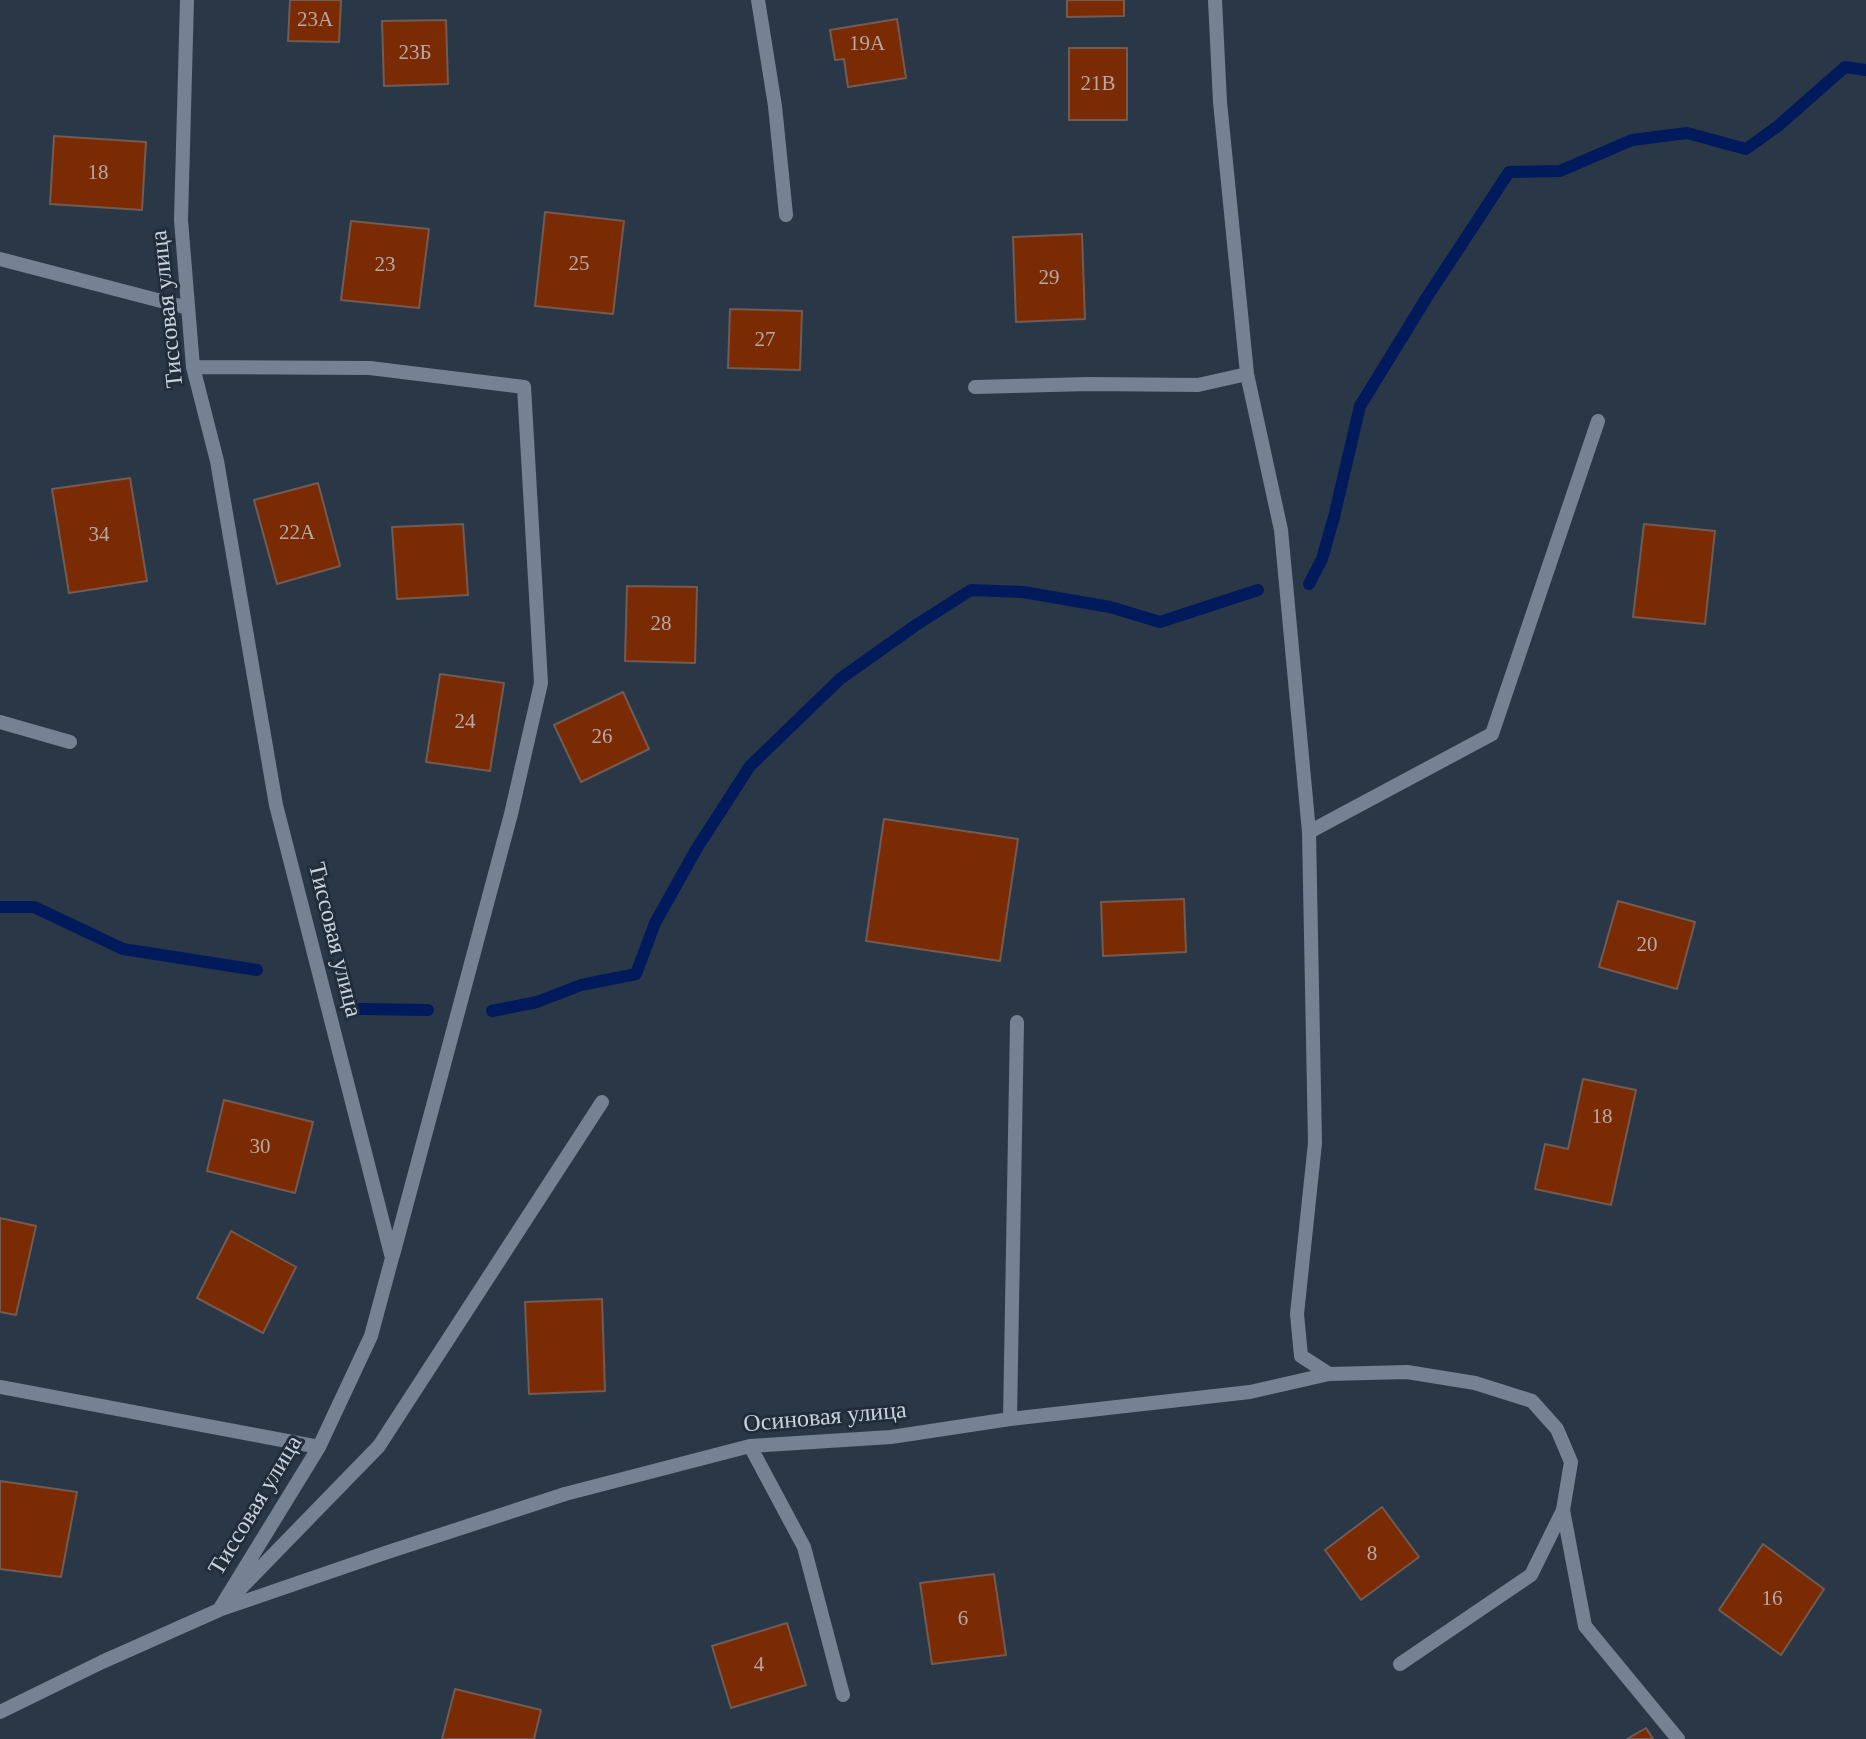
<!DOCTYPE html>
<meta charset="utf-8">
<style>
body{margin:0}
canvas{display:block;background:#2a3746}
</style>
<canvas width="1866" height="1739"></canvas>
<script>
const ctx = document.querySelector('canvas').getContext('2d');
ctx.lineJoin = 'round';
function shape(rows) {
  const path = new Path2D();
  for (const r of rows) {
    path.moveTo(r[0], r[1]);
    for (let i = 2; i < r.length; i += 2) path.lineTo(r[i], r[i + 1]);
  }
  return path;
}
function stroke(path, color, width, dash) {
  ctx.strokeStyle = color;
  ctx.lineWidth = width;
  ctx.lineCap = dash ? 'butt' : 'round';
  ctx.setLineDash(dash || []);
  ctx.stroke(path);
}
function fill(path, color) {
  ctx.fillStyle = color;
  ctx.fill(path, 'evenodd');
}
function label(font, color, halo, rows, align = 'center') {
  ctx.font = font + ' Georgia,serif';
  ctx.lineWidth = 6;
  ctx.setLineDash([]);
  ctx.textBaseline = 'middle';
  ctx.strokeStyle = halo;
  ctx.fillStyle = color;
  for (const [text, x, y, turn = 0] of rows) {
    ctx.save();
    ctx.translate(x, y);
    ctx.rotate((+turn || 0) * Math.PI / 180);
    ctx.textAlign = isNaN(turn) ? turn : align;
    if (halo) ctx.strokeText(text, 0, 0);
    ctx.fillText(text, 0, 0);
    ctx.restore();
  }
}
const stream = shape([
 [1309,584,1322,559,1334,517,1360,406,1427,297,1509,172,1560,171,1632,140,1687,133,1746,149,1778,126,1845,67,1866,70],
 [0,907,34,907,123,949,257,970],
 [361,1009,428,1010],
 [492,1011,537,1002,581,985,636,974,655,923,697,848,750,766,840,679,916,625,971,590,1023,592,1110,607,1160,622,1258,590]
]);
const building = shape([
 [290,0,341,0,339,42,288,41,290,0],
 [1067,0,1124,0,1124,16,1067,17,1067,0],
 [897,19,906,78,848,87,844,59,835,60,830,30,897,19],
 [446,20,448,84,384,86,382,21,446,20],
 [1069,48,1127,48,1127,120,1069,120,1069,48],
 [54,136,146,142,142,210,50,204,54,136],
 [545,212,624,221,613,314,535,306,545,212],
 [351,221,429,229,419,308,341,300,351,221],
 [1082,234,1085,319,1016,322,1013,237,1082,234],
 [730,309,802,311,800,370,728,368,730,309],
 [130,478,147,581,69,593,52,489,130,478],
 [318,483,340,566,277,584,254,500,318,483],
 [463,524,468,595,397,599,392,527,463,524],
 [1644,524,1715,531,1705,624,1633,617,1644,524],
 [627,586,697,587,695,663,625,661,627,586],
 [440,674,504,683,490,771,426,762,440,674],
 [623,692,649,749,581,782,554,725,623,692],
 [884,819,1018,839,1000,961,866,941,884,819],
 [1184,899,1186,952,1103,956,1101,902,1184,899],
 [1618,901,1695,922,1677,989,1599,967,1618,901],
 [1583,1079,1636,1090,1611,1205,1535,1189,1545,1144,1568,1149,1583,1079],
 [224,1100,313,1122,295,1193,207,1171,224,1100],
 [0,1218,36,1226,16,1315,0,1312,0,1218],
 [231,1231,296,1267,263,1333,197,1298,231,1231],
 [602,1299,605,1391,529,1394,525,1302,602,1299],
 [0,1481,77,1492,61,1577,0,1569,0,1481],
 [1382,1507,1419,1557,1361,1600,1325,1550,1382,1507],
 [1763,1544,1824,1589,1781,1655,1719,1610,1763,1544],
 [994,1574,1006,1655,932,1664,920,1583,994,1574],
 [787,1623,806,1685,731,1708,712,1646,787,1623],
 [455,1689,541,1710,534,1739,442,1739,455,1689],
 [1646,1728,1653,1739,1627,1739,1646,1728]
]);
const service = shape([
 [1563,1510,1585,1626,1678,1739]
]);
const minor = shape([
 [187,0,181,220,193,367,217,461,276,805,392,1258,371,1336,319,1447,219,1610],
 [758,0,775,106,786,215],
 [0,259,188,308],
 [193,367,370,368,524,387,541,683,511,814,393,1255],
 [1247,374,1281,530,1309,832,1315,1143,1297,1314,1301,1356,1329,1374],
 [975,387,1089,384,1198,385,1247,374,1220,102,1215,0],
 [0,722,70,742],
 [1309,832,1492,734,1598,421],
 [0,1387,319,1447],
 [1010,1419,1017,1022],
 [750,1446,804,1547,843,1695],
 [237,1592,379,1446,602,1102],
 [0,1712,102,1662,219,1610,385,1553,565,1494,750,1446,891,1437,1010,1419,1250,1392,1329,1374,1407,1372,1475,1383,1532,1401,1557,1429,1571,1462,1563,1510,1531,1575,1400,1664]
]);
const numberNames = [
 ["23А",315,20],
 ["19А",867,44],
 ["23Б",415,53],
 ["21В",1098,84],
 ["18",98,173],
 ["25",579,264],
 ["23",385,265],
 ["29",1049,278],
 ["27",765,340],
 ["22А",297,533],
 ["34",99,535],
 ["28",661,624],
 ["24",465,722],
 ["26",602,737],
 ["20",1647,945],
 ["18",1602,1117],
 ["30",260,1147],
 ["8",1372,1554],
 ["16",1772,1599],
 ["6",963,1619],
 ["4",759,1665]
];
const streetNames = [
 ["Тиссовая улица",168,309,-96],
 ["Тиссовая улица",334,940,76],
 ["Осиновая улица",825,1418,-5],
 ["Тиссовая улица",256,1506,-59]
];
stroke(stream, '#001a5b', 12);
fill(building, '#7b2b04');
stroke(building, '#715b53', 2);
stroke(service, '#748294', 14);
stroke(minor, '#748294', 14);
label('21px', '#b6a8a6', null, numberNames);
label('24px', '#cad2dc', '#212d3b', streetNames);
</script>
